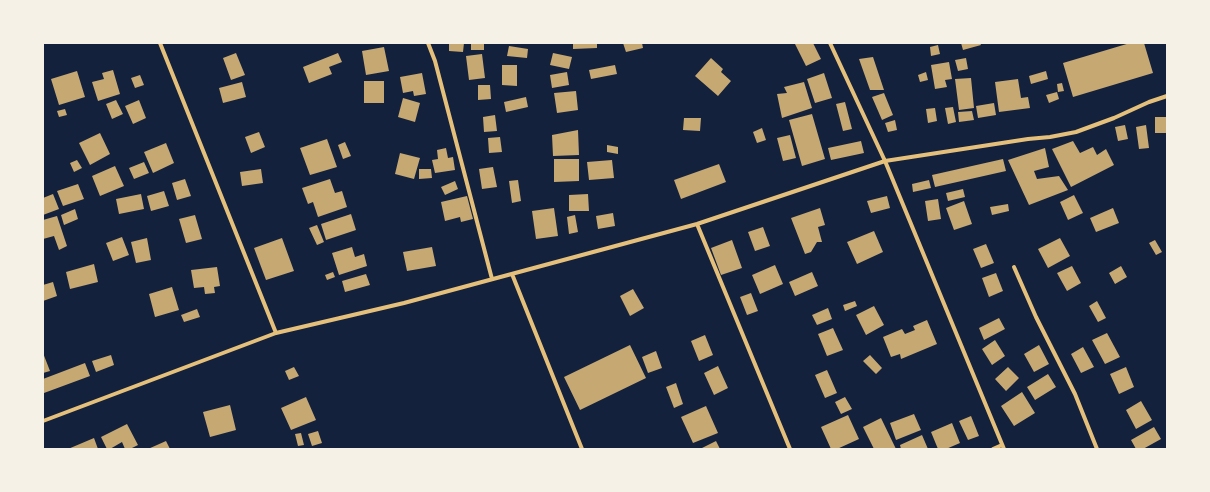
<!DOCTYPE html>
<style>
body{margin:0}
#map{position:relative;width:1210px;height:492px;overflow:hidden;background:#14213d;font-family:Georgia,serif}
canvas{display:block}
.frame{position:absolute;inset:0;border:44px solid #f6f1e7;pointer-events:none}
</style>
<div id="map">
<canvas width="1210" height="492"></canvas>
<div class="frame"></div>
</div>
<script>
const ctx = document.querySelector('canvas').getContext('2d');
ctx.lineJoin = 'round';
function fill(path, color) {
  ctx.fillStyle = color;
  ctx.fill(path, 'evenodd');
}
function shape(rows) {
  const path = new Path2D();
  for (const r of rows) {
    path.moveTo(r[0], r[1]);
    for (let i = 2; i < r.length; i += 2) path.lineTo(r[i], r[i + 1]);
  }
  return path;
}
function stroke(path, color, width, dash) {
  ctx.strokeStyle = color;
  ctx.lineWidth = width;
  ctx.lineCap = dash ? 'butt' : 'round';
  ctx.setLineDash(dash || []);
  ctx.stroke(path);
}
const building = shape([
 [449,43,464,43,463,52,449,51],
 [471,43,484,43,484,50,471,50],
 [573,43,597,43,597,48,573,49],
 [623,43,642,43,643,48,626,52],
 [798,43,813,43,821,59,806,66,795,44],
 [961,43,980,43,981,45,963,50],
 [1130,43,1144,43,1153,73,1073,97,1063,63],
 [938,45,940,54,931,56,930,47],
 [509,46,528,49,527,58,507,56],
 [384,47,389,71,366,75,362,51],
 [236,53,245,75,231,80,223,58],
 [338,53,342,62,329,67,332,74,309,83,303,67],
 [553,53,572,57,569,69,550,65],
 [482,54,485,78,469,80,466,56],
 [873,57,884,90,870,90,859,59],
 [711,58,723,69,721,72,731,81,718,96,695,76],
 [966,58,968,69,958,71,955,60],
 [949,62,952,79,945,80,947,87,935,89,931,65],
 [502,65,517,65,517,86,502,85],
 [615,65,617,74,591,79,589,70],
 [113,70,120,94,98,101,92,82,104,79,102,73],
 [77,71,85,97,59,105,51,79],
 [1046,71,1048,79,1031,84,1029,76],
 [567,72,569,85,552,88,550,75],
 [926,72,928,80,920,82,918,75],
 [422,73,426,94,414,96,413,91,403,93,400,77],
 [824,73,832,98,815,103,807,79],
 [140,75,144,85,135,88,131,78],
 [971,78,974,108,959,110,955,79],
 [1018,79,1021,98,1028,97,1030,108,999,112,995,82],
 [364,81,384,81,384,103,364,103],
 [242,82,246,97,223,103,219,88],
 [804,82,812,108,782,118,777,94,787,93,784,87],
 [1062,83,1064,91,1058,92,1057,84],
 [478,85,490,85,491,99,478,100],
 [576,91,578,110,557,113,554,93],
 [1057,92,1059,99,1049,103,1046,95],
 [884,93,893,115,882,120,872,97],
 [526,97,528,107,506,112,504,102],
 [403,98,420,103,415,122,398,117],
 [116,100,123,114,112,119,106,104],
 [139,100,146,118,133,124,125,106],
 [845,102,852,129,843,131,836,104],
 [994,103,996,115,978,118,976,106],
 [953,107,956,122,948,124,945,108],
 [935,108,937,121,928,123,926,109],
 [65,109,67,115,59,117,57,111],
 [972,111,974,120,959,122,958,112],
 [812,114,825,159,802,166,789,120],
 [495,115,497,131,484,132,483,117],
 [1155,117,1167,117,1167,133,1155,133],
 [684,118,701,118,700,131,683,130],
 [895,120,897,130,888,132,885,123],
 [1125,125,1128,139,1118,141,1115,127],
 [1146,125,1149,148,1139,149,1136,127],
 [762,128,766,140,757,143,753,132],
 [578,130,579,155,553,156,552,135],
 [259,132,265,147,251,153,245,137],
 [100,133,110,154,90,165,79,143],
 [790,135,796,158,783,161,777,138],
 [500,137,502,152,489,153,488,138],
 [327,139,337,167,310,175,300,148],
 [861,141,864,153,831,160,828,148],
 [1073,141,1080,153,1093,147,1097,155,1106,149,1114,165,1071,187,1052,149],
 [345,142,351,156,343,159,338,145],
 [166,143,174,163,153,173,144,152],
 [607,145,618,147,618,154,607,152],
 [446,148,448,158,453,157,455,170,435,173,432,160,438,159,437,150],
 [1045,148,1049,167,1034,171,1037,179,1059,176,1068,190,1029,205,1008,160],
 [400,153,420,158,414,179,395,174],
 [554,159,579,159,579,181,554,182],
 [1003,159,1006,171,935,187,932,175],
 [77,160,82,168,74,172,70,163],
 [612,160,614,178,589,180,587,162],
 [144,162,149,173,134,179,129,168],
 [719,164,726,182,681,199,674,180],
 [115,166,124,186,100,196,92,176],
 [493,167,497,187,482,189,479,169],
 [261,169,263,183,242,186,240,172],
 [419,169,431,169,432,178,419,179],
 [185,179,191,196,177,200,172,183],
 [330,179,335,193,342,191,347,207,318,217,313,202,308,204,302,188],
 [518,180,521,201,512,203,509,181],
 [929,180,931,188,913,192,912,184],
 [455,181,458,189,445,195,441,187],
 [78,184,84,199,63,206,57,191],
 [963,189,965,197,948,201,946,193],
 [164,191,169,206,151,211,147,196],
 [53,194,59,209,43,215,43,198],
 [141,194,144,209,119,214,116,199],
 [588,194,589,211,569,211,569,195],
 [1074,195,1083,213,1068,220,1060,202],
 [467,196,473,219,461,222,460,217,445,221,441,202],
 [887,196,890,208,871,213,867,201],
 [938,199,941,219,928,221,925,201],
 [964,201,972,224,954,230,946,208],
 [1008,204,1009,211,992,215,990,207],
 [554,208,558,236,536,239,532,211],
 [820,208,825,225,818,227,822,242,817,242,811,252,805,254,791,218],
 [1113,208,1119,223,1096,232,1090,218],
 [75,209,78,219,64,225,61,215],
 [613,213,615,226,598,229,596,216],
 [351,214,356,230,326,240,321,224],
 [195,215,202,239,186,243,179,219],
 [575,215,578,232,569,234,567,217],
 [57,216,67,246,59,250,54,236,43,239,43,220],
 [317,225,324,242,317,245,309,228],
 [763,227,770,246,755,251,748,232],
 [874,231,883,252,857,264,847,242],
 [122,237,129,255,113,261,106,243],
 [147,238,151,260,136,263,131,242],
 [282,238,294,271,266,280,254,248],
 [1060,238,1070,256,1048,268,1038,249],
 [732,240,742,268,721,275,711,248],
 [1155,240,1162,252,1156,255,1149,243],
 [986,244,994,263,981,268,973,249],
 [352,247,355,257,364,254,367,266,339,275,332,253],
 [432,247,436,266,407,271,403,252],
 [94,264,98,282,70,289,66,272],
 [775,265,783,284,760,294,752,275],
 [1072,266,1081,283,1067,291,1057,273],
 [1121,266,1127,277,1115,284,1109,273],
 [217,267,220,286,214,287,215,293,205,294,204,287,194,288,191,270],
 [333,272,335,277,327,280,325,275],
 [812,272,818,286,795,296,789,282],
 [996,273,1003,291,989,297,982,278],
 [366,274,370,285,345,292,342,281],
 [53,282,57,296,43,301,43,285],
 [172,287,179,310,155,317,149,294],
 [633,289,644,308,630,316,620,296],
 [751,293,758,311,747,315,740,297],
 [855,301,857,306,845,311,843,305],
 [1097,301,1106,318,1098,322,1089,306],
 [874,306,884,325,866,335,856,315],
 [828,308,832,319,817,325,812,315],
 [197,309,200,317,184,322,181,315],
 [999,318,1005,329,984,340,979,328],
 [927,320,937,344,901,359,900,354,891,357,883,337,902,329,905,334,915,330,913,326],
 [833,328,843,350,827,356,818,334],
 [1107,333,1120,357,1105,364,1092,340],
 [705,335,713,355,699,361,691,341],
 [995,340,1005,356,992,365,982,349],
 [630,345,646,378,580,410,564,377],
 [1039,345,1049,364,1034,372,1024,354],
 [1083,347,1094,367,1081,373,1071,354],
 [656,351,662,368,648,373,642,357],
 [43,353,50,371,43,373],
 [111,355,114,365,96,372,92,361],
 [870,355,882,368,876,374,863,361],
 [85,363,90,376,44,393,43,389,43,379],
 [718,366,728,388,714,395,704,373],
 [294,367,299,376,289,380,285,371],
 [1008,367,1019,378,1006,391,995,379],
 [1126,367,1134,387,1119,394,1110,374],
 [827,370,837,393,825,398,815,375],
 [1048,374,1056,387,1035,400,1027,387],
 [676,383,683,404,674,408,666,387],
 [1022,392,1035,413,1014,426,1001,406],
 [306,397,316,420,291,430,281,408],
 [845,397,852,409,841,414,835,402],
 [1141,401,1152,420,1136,429,1126,410],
 [230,405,236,430,210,437,203,412],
 [706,406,718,433,693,443,681,417],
 [914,414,921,430,896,440,890,423],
 [848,415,859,439,837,449,831,449,821,427],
 [971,416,979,436,968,440,959,421],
 [881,418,896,449,874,449,863,427],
 [952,423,960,443,946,449,938,449,931,432],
 [127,424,138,445,130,449,125,449,122,442,110,449,107,449,101,437],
 [1154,427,1161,439,1143,449,1136,449,1131,440],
 [318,431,322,443,312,446,308,434],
 [301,433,304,445,298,446,295,434],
 [922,435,928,449,901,449,900,445],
 [94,438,98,449,68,449],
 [166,441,170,449,148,449],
 [716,441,720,449,700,449]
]);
const minor = shape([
 [160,43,276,333],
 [428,43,435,61,492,279],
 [830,43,885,161,1004,449],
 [697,224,790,449],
 [1014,267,1036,317,1075,394,1097,449],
 [512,274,582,449],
 [43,421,276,333,404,303,697,224,885,161,1028,139,1050,137,1076,132,1114,118,1149,102,1167,96],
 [993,449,1002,445]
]);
fill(building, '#c6a872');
stroke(minor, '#e5c07b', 4);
</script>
